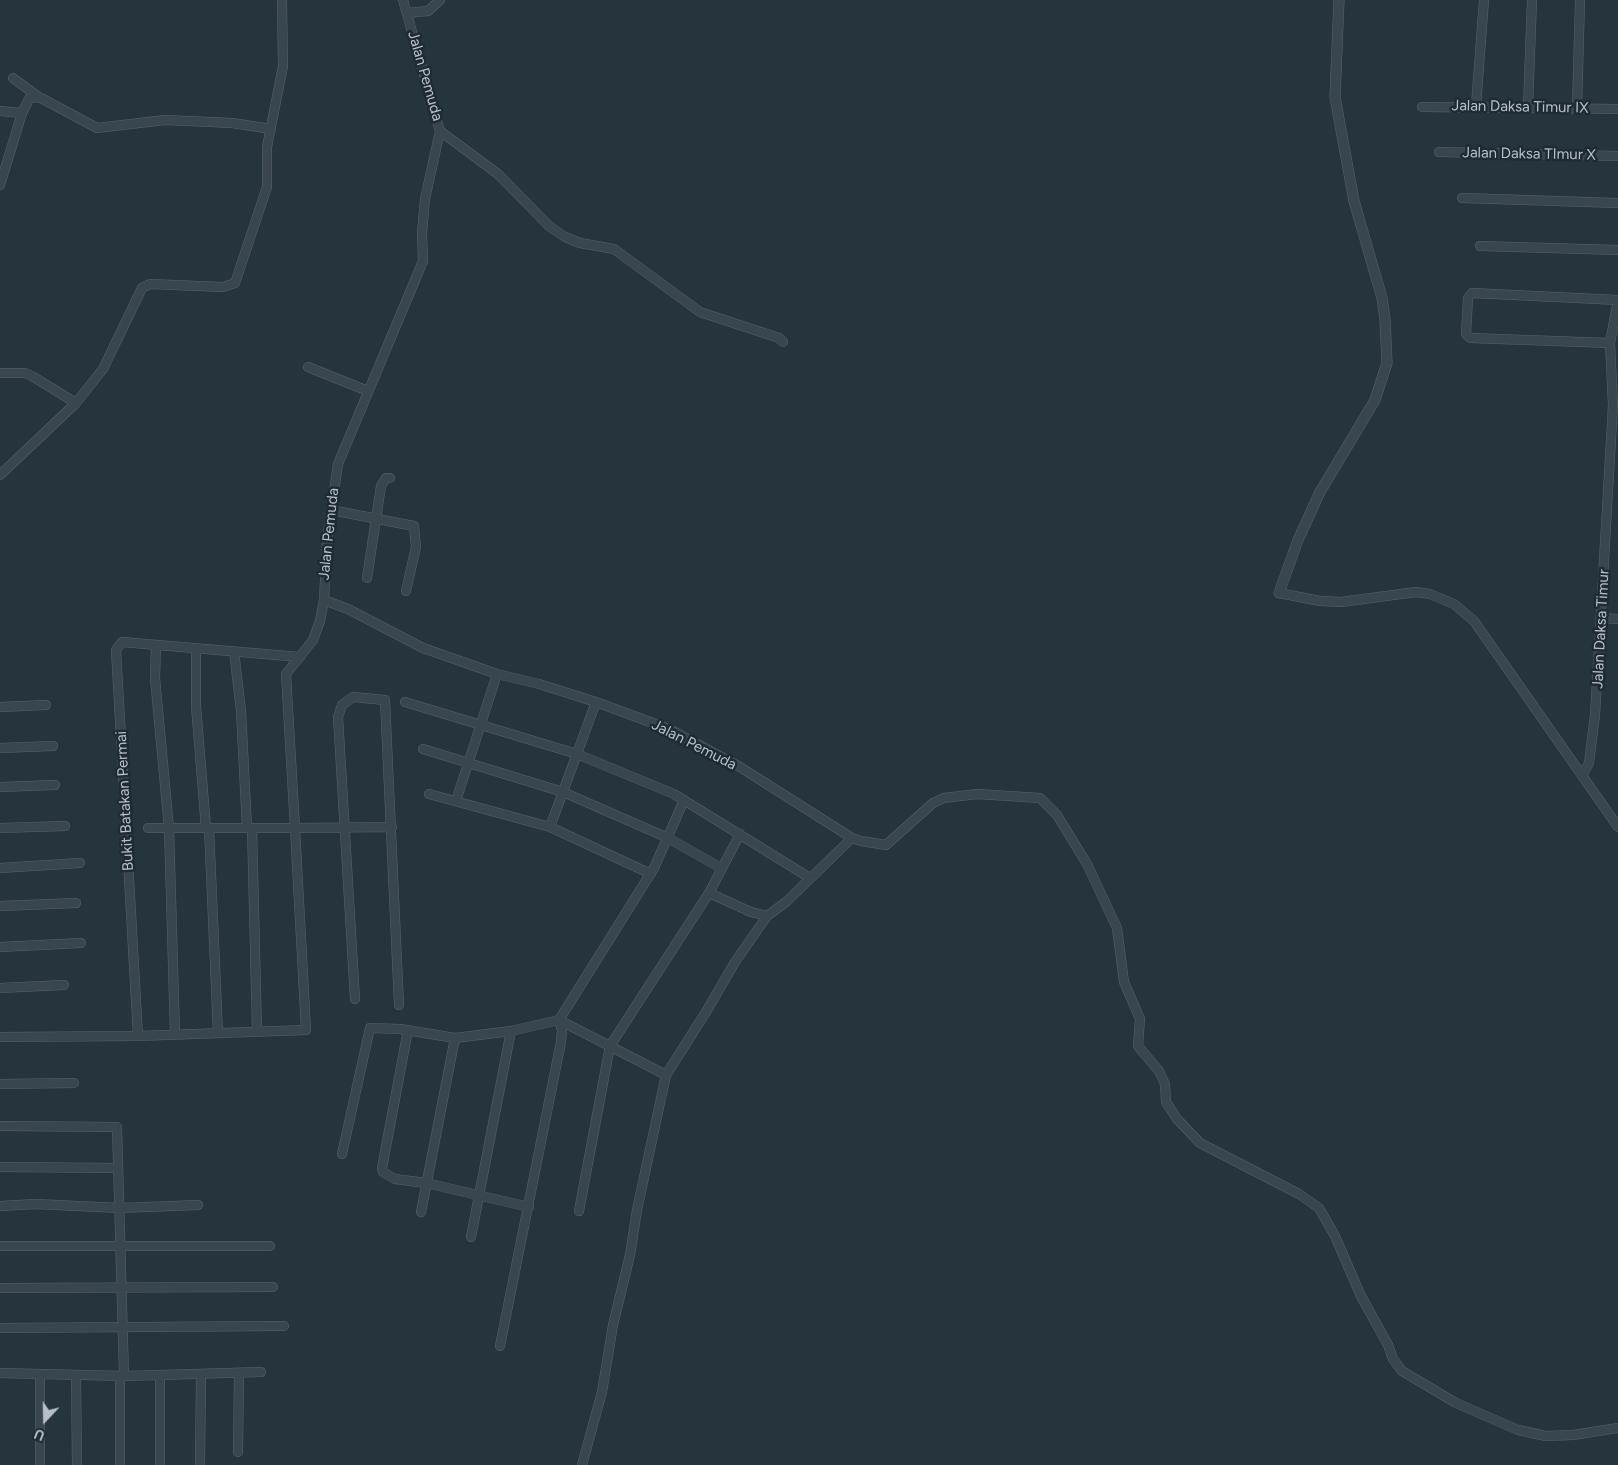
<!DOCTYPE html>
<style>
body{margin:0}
#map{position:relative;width:1618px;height:1465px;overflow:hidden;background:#26343e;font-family:Figtree,sans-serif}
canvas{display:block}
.north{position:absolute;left:20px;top:1395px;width:50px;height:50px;-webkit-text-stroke:4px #1f2b34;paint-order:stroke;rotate:201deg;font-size:14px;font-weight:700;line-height:20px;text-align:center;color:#b7c0c9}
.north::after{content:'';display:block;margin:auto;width:18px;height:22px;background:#b7c0c9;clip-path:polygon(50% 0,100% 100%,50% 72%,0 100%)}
</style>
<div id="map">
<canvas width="1618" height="1465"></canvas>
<div class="north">U</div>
</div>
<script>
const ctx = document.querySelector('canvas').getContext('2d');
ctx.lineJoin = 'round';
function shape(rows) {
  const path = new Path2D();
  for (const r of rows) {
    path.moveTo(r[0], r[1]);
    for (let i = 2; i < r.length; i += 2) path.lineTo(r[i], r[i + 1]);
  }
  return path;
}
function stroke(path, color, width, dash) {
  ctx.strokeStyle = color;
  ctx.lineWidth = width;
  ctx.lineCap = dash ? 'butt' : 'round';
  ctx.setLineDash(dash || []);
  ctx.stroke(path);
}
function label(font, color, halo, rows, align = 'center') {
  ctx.font = font + ' Figtree,sans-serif';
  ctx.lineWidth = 5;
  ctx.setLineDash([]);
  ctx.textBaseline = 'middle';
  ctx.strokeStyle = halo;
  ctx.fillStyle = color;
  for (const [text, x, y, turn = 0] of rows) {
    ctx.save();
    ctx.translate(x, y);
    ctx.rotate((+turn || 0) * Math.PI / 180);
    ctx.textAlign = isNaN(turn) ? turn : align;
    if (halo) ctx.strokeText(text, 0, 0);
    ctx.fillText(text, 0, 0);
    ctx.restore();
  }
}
const minor = shape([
 [407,13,428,11,440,0],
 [13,78,40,98],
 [1476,106,1484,0],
 [1422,107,1618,109],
 [1528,107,1532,0],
 [1577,109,1580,0],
 [0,111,22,113],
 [440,131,498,174,549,226,565,237,580,243,614,249,700,312,779,338,783,342],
 [1439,152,1618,156],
 [0,185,22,113,29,99,34,97,41,98,97,128,165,120,232,123,271,129],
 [1462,198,1618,203],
 [1480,246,1618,250],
 [1610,343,1470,338,1466,334,1468,298,1472,293,1618,300],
 [308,367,368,391],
 [0,373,25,373,32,376,76,403],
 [0,475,76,403,103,369,142,288,150,284,223,287,235,283,267,187,267,147,283,66,282,0],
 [331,510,414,526,416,547,406,591],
 [367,578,381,486,386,478,390,478],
 [1279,593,1320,601,1341,602,1416,592,1430,594,1454,604,1474,621,1618,827],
 [324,600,348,609,423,648,497,674,539,684,596,702,669,729,740,767,852,838,861,841,886,845,933,803,944,798,977,794,1040,798,1057,815,1087,864,1117,928,1124,982,1140,1019,1138,1046,1159,1071,1165,1084,1166,1102,1177,1119,1200,1143,1299,1194,1319,1208,1335,1236,1361,1296,1388,1345,1393,1359,1402,1371,1456,1403,1518,1430,1546,1436,1573,1435,1618,1428],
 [1602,618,1618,619],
 [196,648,196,706,206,828],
 [234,651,241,711,247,828],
 [405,702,577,754,674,794,810,878],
 [0,707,46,705],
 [0,748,53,746],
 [423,749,563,792,668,838,721,868],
 [1582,776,1589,763,1595,715,1613,405,1610,343,1618,300],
 [0,787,55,785],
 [429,794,550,827,651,874],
 [456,801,497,674],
 [550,827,596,702],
 [0,828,65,826],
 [148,828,169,828,155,678,156,645],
 [209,828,218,1033],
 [252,828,257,1031],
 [0,868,80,863],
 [709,893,751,912,767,916],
 [0,906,76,903],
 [0,947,81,943],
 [0,988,64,985],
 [355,999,338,717,342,705,353,697,385,700,399,1005],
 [559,1020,666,1075],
 [408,1030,382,1168,383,1172,395,1179,426,1183,529,1207],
 [175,1034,169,828,295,828,286,674,313,640,320,621,324,600,327,540,338,464,423,261,422,233,425,199,440,131,403,0],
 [138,1036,116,650,122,642,300,657],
 [0,1037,138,1036,306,1030,295,828,392,827],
 [0,1084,74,1083],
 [0,1126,117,1127,124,1376],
 [342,1154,370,1028,400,1029,455,1038,511,1031],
 [0,1167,118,1168],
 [0,1206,36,1204,119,1208,198,1205],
 [579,1211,610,1046,709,893,740,834],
 [421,1212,455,1038],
 [471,1237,511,1031,559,1020,654,868,684,800],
 [0,1246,270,1246],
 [0,1288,273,1287],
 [0,1328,284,1326],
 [500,1346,561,1042,562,1030,559,1020],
 [0,1373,124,1376,261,1372],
 [40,1374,40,1465],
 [76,1375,77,1465],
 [160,1375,160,1465],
 [120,1376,120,1465],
 [238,1452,239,1374],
 [200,1465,201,1374],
 [582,1465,602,1392,613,1325,630,1255,637,1210,666,1075,706,1012,735,962,767,916,786,902,852,838]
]);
const tertiary = shape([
 [1279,593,1298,540,1320,492,1375,400,1387,363,1385,319,1382,298,1354,201,1335,97,1339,0]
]);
const streetNames = [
 ["Jalan Pemuda",425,76,74],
 ["Jalan Daksa Timur IX",1520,107,1],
 ["Jalan Daksa TImur X",1529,154,1],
 ["Jalan Pemuda",329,534,-84],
 ["Jalan Daksa Timur",1601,629,-87],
 ["Jalan Pemuda",694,745,27],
 ["Bukit Batakan Permai",125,801,-93]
];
stroke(minor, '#58636c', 10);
stroke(tertiary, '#58636c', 11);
stroke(minor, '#3a464e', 9);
stroke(tertiary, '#3a464e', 10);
label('15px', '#b7c0c9', '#1f2b34', streetNames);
</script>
